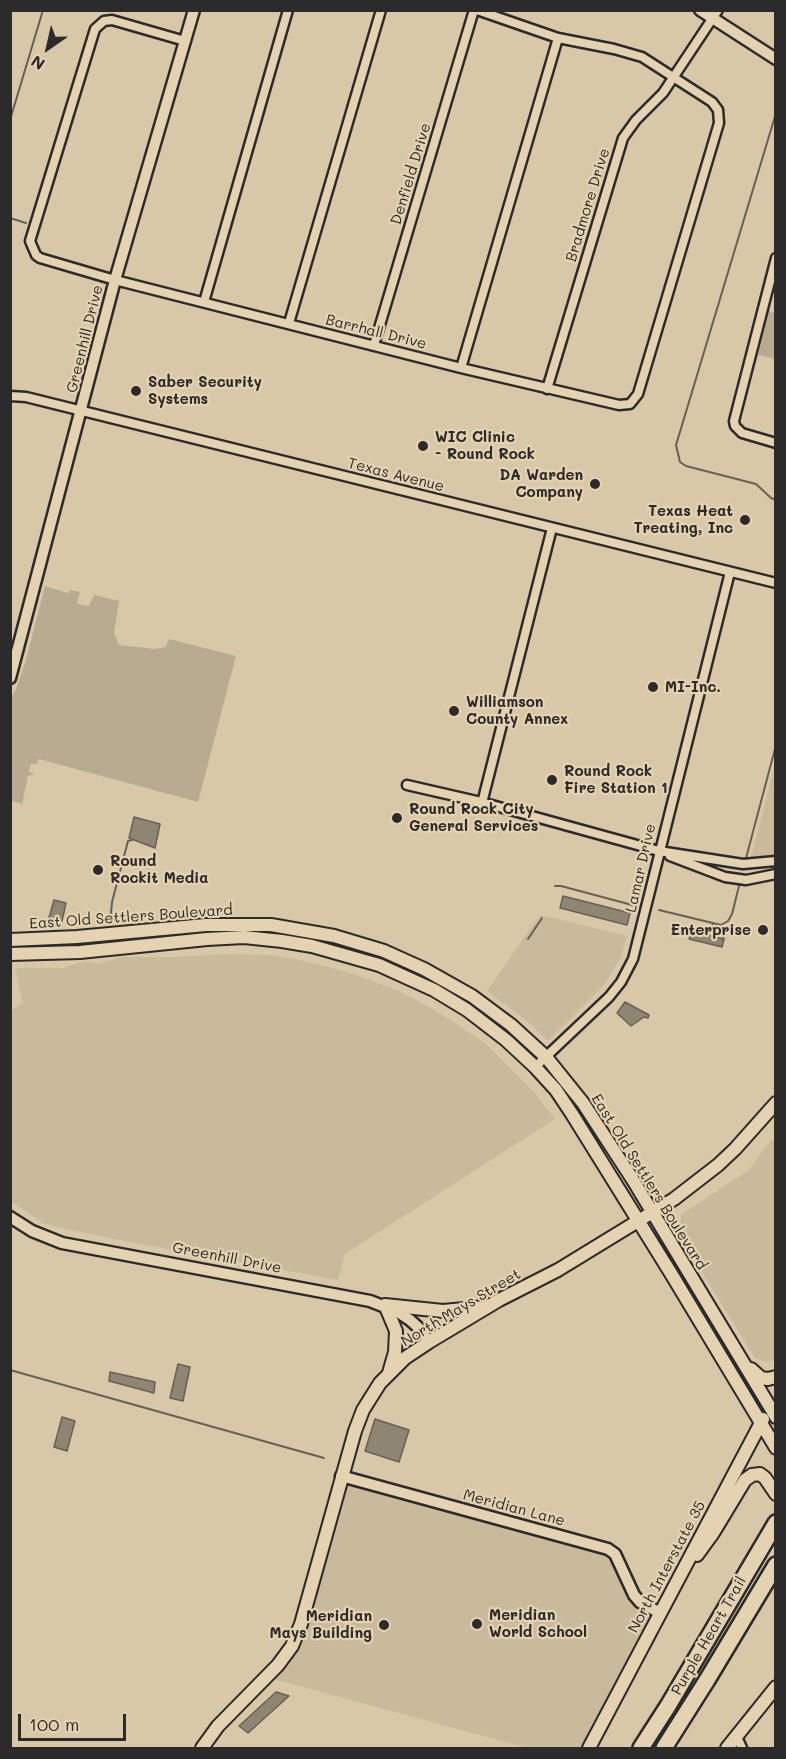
<!DOCTYPE html>
<style>
body{margin:0}
#map{position:relative;width:786px;height:1759px;overflow:hidden;background:#d9c8a8;font-family:Mali,sans-serif}
canvas{display:block}
.frame{position:absolute;inset:0;border:12px solid #2b2b2b;pointer-events:none}
.north{position:absolute;left:18px;top:18px;width:60px;height:60px;-webkit-text-stroke:4px #e4d2b0;paint-order:stroke;rotate:214deg;font-size:16px;font-weight:700;line-height:24px;text-align:center;color:#2b2b2b}
.north::after{content:'';display:block;margin:auto;width:21px;height:27px;background:#2b2b2b;clip-path:polygon(50% 0,100% 100%,50% 72%,0 100%)}
.scale{position:absolute;left:18px;top:1714px;width:108px;height:27px;box-sizing:border-box;border:3px solid #2b2b2b;border-top:0;padding-left:8px;font-size:18px;line-height:21px;white-space:nowrap;color:#2b2b2b;-webkit-text-stroke:4px #e4d2b0;paint-order:stroke}
</style>
<div id="map">
<canvas width="786" height="1759"></canvas>
<div class="frame"></div>
<div class="north">N</div>
<div class="scale">100 m</div>
</div>
<script>
const ctx = document.querySelector('canvas').getContext('2d');
ctx.lineJoin = 'round';
function fill(path, color) {
  ctx.fillStyle = color;
  ctx.fill(path, 'evenodd');
}
function shape(rows) {
  const path = new Path2D();
  for (const r of rows) {
    path.moveTo(r[0], r[1]);
    for (let i = 2; i < r.length; i += 2) path.lineTo(r[i], r[i + 1]);
  }
  return path;
}
function stroke(path, color, width, dash) {
  ctx.strokeStyle = color;
  ctx.lineWidth = width;
  ctx.lineCap = dash ? 'butt' : 'round';
  ctx.setLineDash(dash || []);
  ctx.stroke(path);
}
function label(font, color, halo, rows, align = 'center') {
  ctx.font = font + ' Mali,sans-serif';
  ctx.lineWidth = 4.5;
  ctx.setLineDash([]);
  ctx.textBaseline = 'middle';
  ctx.strokeStyle = halo;
  ctx.fillStyle = color;
  for (const [text, x, y, turn = 0] of rows) {
    ctx.save();
    ctx.translate(x, y);
    ctx.rotate((+turn || 0) * Math.PI / 180);
    ctx.textAlign = isNaN(turn) ? turn : align;
    if (halo) ctx.strokeText(text, 0, 0);
    ctx.fillText(text, 0, 0);
    ctx.restore();
  }
}
const built = shape([
 [774,768,775,855,751,858],
 [540,915,627,936,621,957,604,985,548,1041,528,1022,487,991],
 [222,954,273,955,318,964,357,975,399,991,435,1010,485,1043,531,1089,555,1119,345,1254,338,1280,113,1239,44,1224,12,1202,10,1200,11,1010,23,1003,15,968,63,968,85,961,98,964,122,957,175,957],
 [772,1139,776,1142,776,1360,766,1362,755,1358,677,1232,682,1214,749,1170],
 [345,1479,608,1551,633,1597,656,1613,585,1748,527,1748,270,1678,284,1664]
]);
const green = shape([
 [769,311,775,313,775,359,758,355],
 [45,586,68,593,71,590,80,592,77,604,89,606,94,595,119,601,114,633,119,645,154,649,166,647,169,639,236,656,198,802,39,759,37,764,31,764,29,772,35,774,28,776,22,804,11,800,11,698,16,689,26,660]
]);
const water = shape([
 [134,817,160,824,155,848,129,838,134,817],
 [563,896,630,913,627,925,560,908,563,896],
 [54,900,66,903,62,921,48,921,54,900],
 [692,931,724,939,722,947,689,939,692,931],
 [625,1002,649,1015,648,1018,644,1017,631,1026,617,1013,625,1002],
 [178,1364,190,1367,183,1401,170,1398,178,1364],
 [110,1372,155,1382,154,1393,109,1381,110,1372],
 [62,1417,75,1421,67,1451,54,1447,62,1417],
 [375,1419,409,1430,399,1462,365,1451,375,1419],
 [276,1692,289,1696,248,1733,239,1726,276,1692]
]);
const stream = shape([
 [776,113,676,445,680,462,686,466,756,484,771,498,776,500],
 [10,120,43,10],
 [10,218,26,223],
 [745,862,776,745],
 [555,886,561,886,636,906],
 [659,910,721,925,728,921,732,914,740,882],
 [114,920,111,913,112,902,128,841,132,840],
 [713,924,712,930,724,935,723,940],
 [528,939,542,918],
 [10,1370,324,1458]
]);
const minor = shape([
 [185,41,112,20,104,21,95,29,30,241,36,255,40,258,115,280,461,368,619,405,630,404,638,394,719,123,718,110,712,102,642,57,614,49,558,38,477,10],
 [776,258,734,421,735,426,742,433,776,443],
 [204,302,288,10],
 [289,323,381,10],
 [374,345,474,10],
 [461,368,558,38],
 [547,389,623,138,636,120,663,93,718,10],
 [10,396,26,397,776,583],
 [407,785,481,802,659,851,743,864,776,861],
 [482,803,552,528],
 [670,856,725,877,746,880,776,874],
 [535,1067,609,997,621,982,633,959,730,572],
 [737,1737,742,1748]
]);
const tertiary = shape([
 [700,10,776,59],
 [10,678,115,280,194,10],
 [10,1217,32,1231,62,1243,370,1301,398,1312,410,1320,421,1330,429,1342],
 [341,1476,608,1549,615,1554,634,1595,640,1602,660,1613]
]);
const secondary = shape([
 [10,940,77,937,206,925,271,925,334,936,384,951,424,969,472,996,511,1025,546,1057,583,1103,633,1180,776,1417],
 [10,954,80,952,207,939,244,937,282,941,312,946,379,965,434,990,467,1010,506,1040,535,1067,556,1090,572,1114,672,1275,776,1448],
 [385,1305,443,1311,485,1307],
 [385,1305,396,1331,395,1352,389,1373],
 [751,1369,761,1378,768,1379,776,1377],
 [697,1555,713,1533,745,1480,752,1475,760,1474,765,1478,776,1494],
 [202,1748,218,1726,278,1665,292,1646,301,1624,355,1431,363,1410,380,1383,405,1358,429,1342,499,1300,558,1270,674,1199,718,1165,735,1149,776,1103],
 [589,1748,763,1419],
 [727,1748,776,1687]
]);
const motorway = shape([
 [641,1748,668,1706,776,1523],
 [664,1748,707,1680,776,1565]
]);
const markers = [
 [136,391,6,"#2b2b2b"],
 [423,446,6,"#2b2b2b"],
 [595,484,6,"#2b2b2b"],
 [745,520,6,"#2b2b2b"],
 [653,687,6,"#2b2b2b"],
 [454,711,6,"#2b2b2b"],
 [552,780,6,"#2b2b2b"],
 [397,818,6,"#2b2b2b"],
 [98,870,6,"#2b2b2b"],
 [763,930,6,"#2b2b2b"],
 [477,1624,6,"#2b2b2b"],
 [384,1625,6,"#2b2b2b"]
];
const streetNames = [
 ["Denfield Drive",411,174,-73],
 ["Bradmore Drive",588,205,-73],
 ["Barrhall Drive",376,332,14],
 ["Greenhill Drive",85,339,-76],
 ["Texas Avenue",396,475,14],
 ["Lamar Drive",641,868,-77],
 ["East Old Settlers Boulevard",131,917,-4],
 ["East Old Settlers Boulevard",649,1182,58],
 ["Greenhill Drive",227,1258,11],
 ["North Mays Street",461,1308,-31],
 ["Meridian Lane",514,1508,15],
 ["North Interstate 35",667,1567,-62],
 ["Purple Heart Trail",709,1636,-60]
];
const poiNames = [
 ["Saber Security",148,382],
 ["Systems",148,399],
 ["WIC Clinic",435,437],
 ["- Round Rock",435,454],
 ["DA Warden",583,475,"right"],
 ["Company",583,492,"right"],
 ["Texas Heat",733,511,"right"],
 ["Treating, Inc",733,528,"right"],
 ["MI-Inc.",665,687],
 ["Williamson",466,702],
 ["County Annex",466,719],
 ["Round Rock",564,771],
 ["Fire Station 1",564,788],
 ["Round Rock City",409,809],
 ["General Services",409,826],
 ["Round",110,861],
 ["Rockit Media",110,878],
 ["Enterprise",751,930,"right"],
 ["Meridian",489,1615],
 ["World School",489,1632],
 ["Meridian",372,1616,"right"],
 ["Mays Building",372,1633,"right"]
];
fill(built, '#c9ba9c');
fill(green, '#b9ab90');
fill(water, '#8e8573');
stroke(water, '#666156', 1.5);
stroke(stream, '#666156', 2);
stroke(minor, '#2b2b2b', 13);
stroke(tertiary, '#2b2b2b', 15);
stroke(secondary, '#2b2b2b', 16);
stroke(motorway, '#2b2b2b', 20);
stroke(minor, '#e4d2b0', 8);
stroke(tertiary, '#e4d2b0', 10);
stroke(secondary, '#e4d2b0', 12);
stroke(motorway, '#e4d2b0', 15);
for (const [x, y, r, color] of markers) {
  const dot = new Path2D();
  dot.arc(x, y, r, 0, 2 * Math.PI);
  ctx.fillStyle = color;
  ctx.fill(dot);
  stroke(dot, '#e4d2b0', 2);
}
label('15px', '#2b2b2b', '#e4d2b0', streetNames);
label('bold 15px', '#2b2b2b', '#e4d2b0', poiNames, 'left');
</script>
